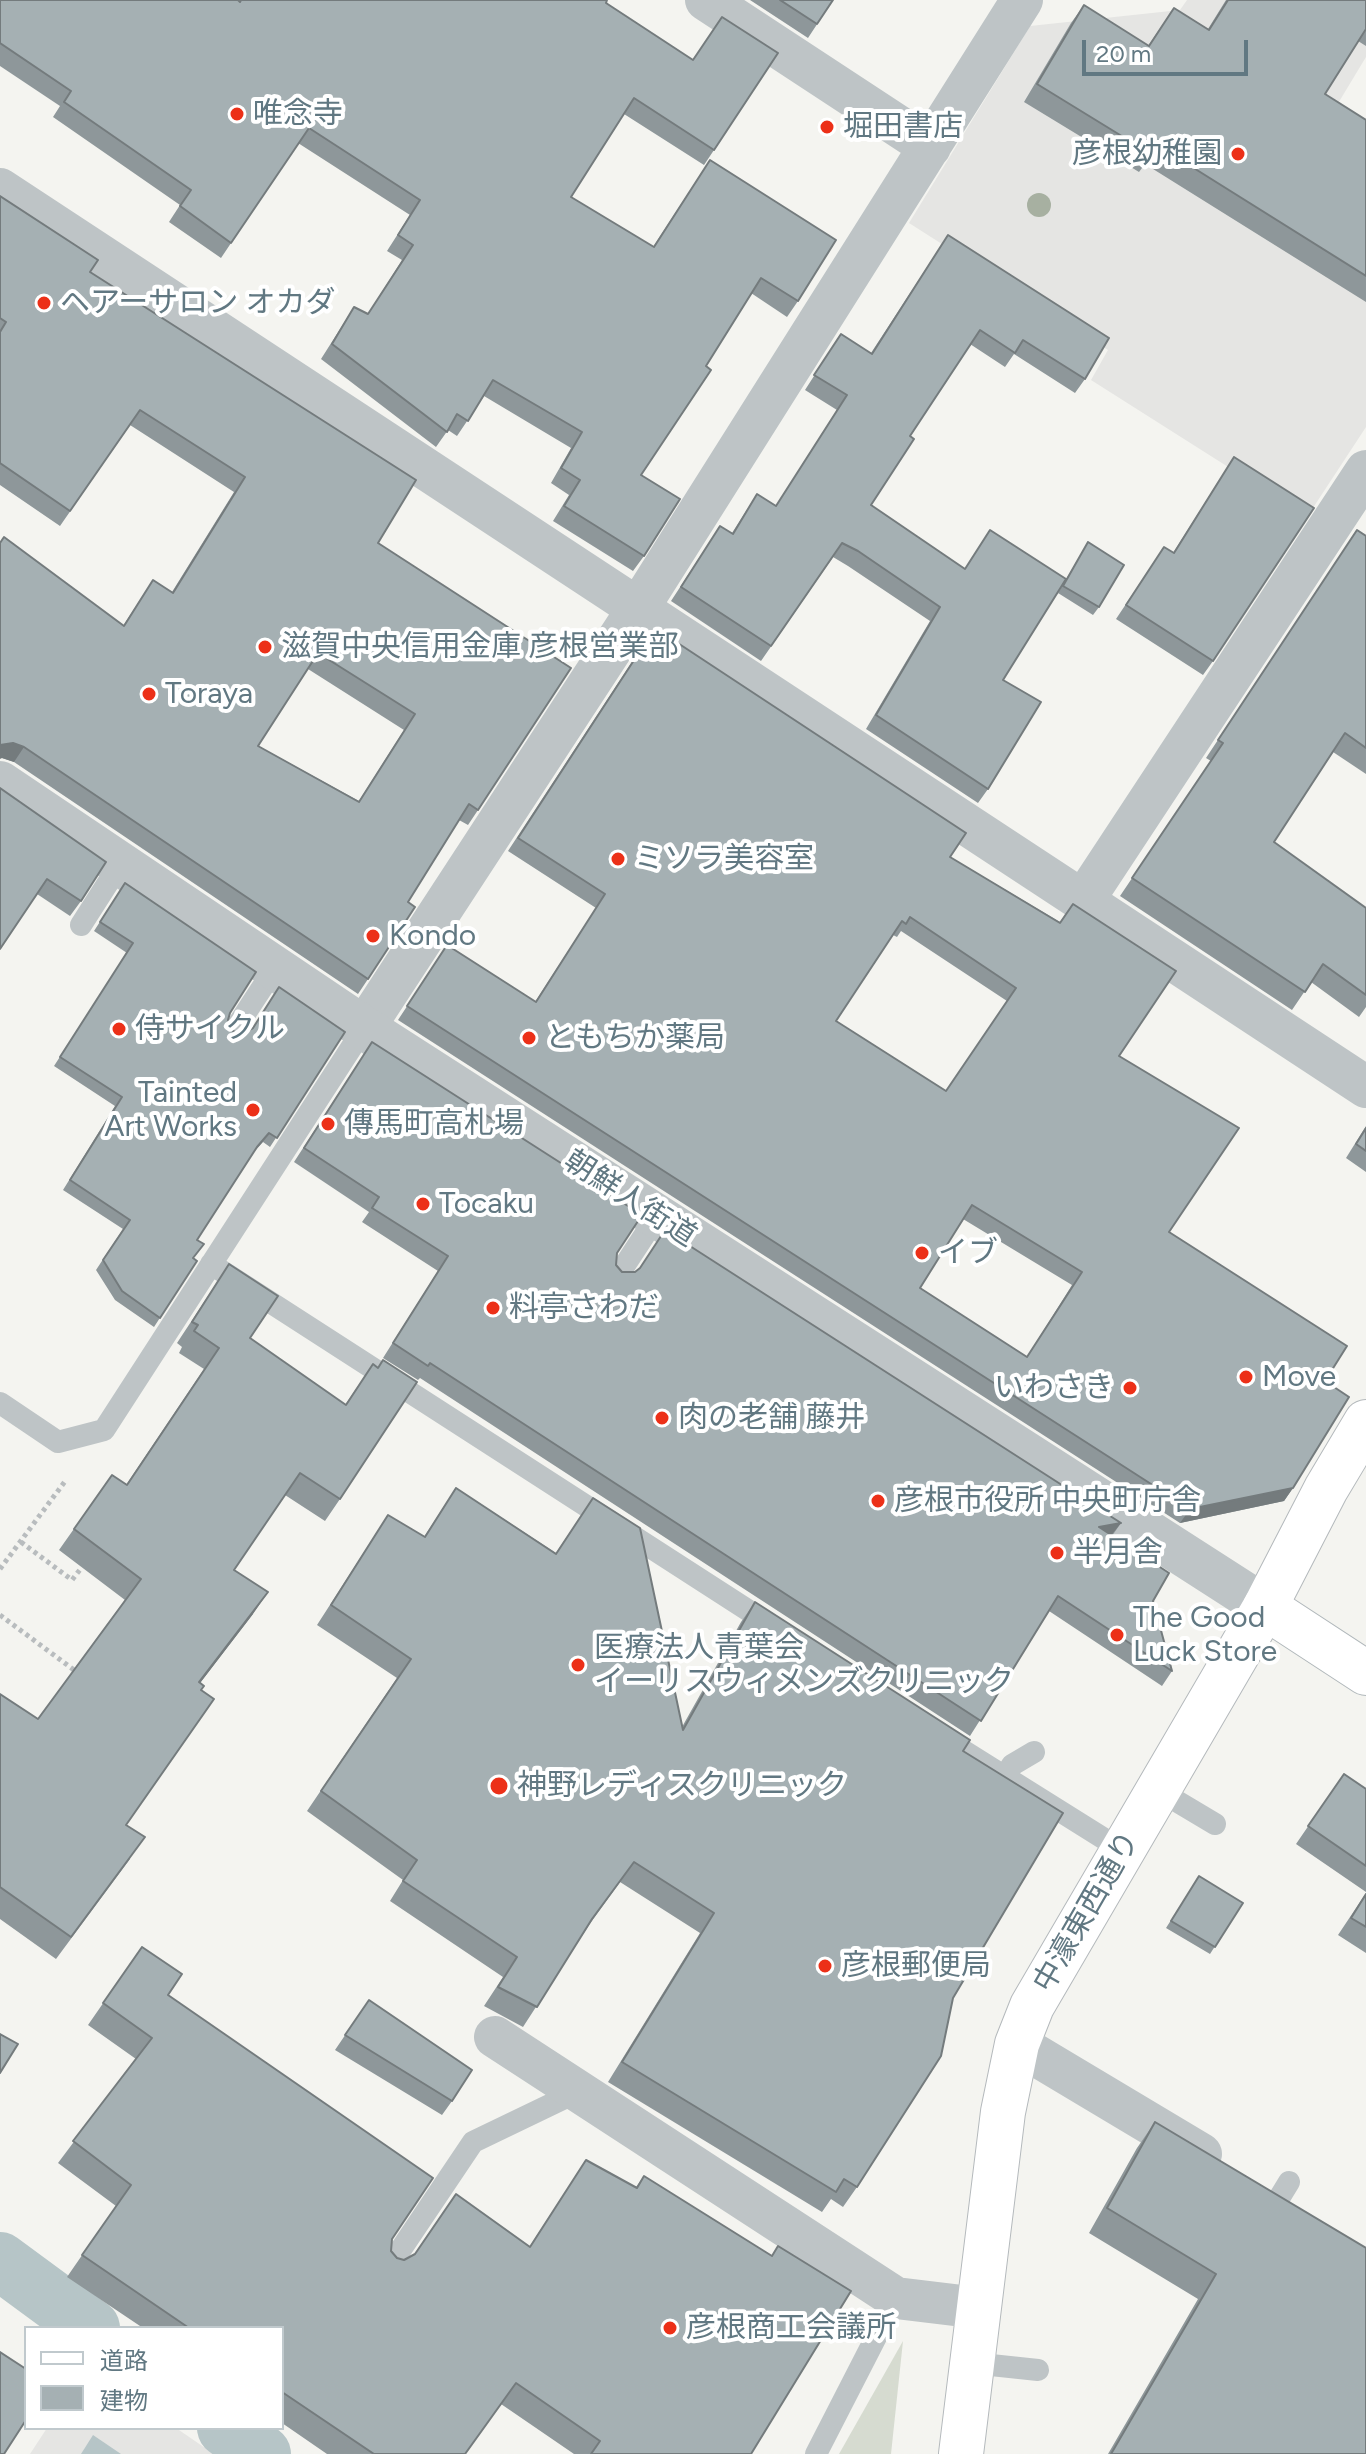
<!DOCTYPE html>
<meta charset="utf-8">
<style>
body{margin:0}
#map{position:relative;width:1366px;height:2454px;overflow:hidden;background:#f4f4f0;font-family:Figtree,"Noto Sans JP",sans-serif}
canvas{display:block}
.legend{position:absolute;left:24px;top:2326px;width:260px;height:104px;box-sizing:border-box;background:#fff;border:2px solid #c0c9cd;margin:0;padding:10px 14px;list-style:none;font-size:24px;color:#617882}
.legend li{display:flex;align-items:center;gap:16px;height:40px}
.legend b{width:40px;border:2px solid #c0c9cd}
.scale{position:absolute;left:1082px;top:40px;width:166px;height:36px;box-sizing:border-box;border:4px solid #617882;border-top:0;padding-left:10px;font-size:24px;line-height:28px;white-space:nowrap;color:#617882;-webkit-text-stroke:6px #fff;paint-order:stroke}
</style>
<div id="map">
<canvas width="1366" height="2454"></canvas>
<ul class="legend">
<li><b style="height:10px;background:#fff"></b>道路</li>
<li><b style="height:22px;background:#a5b0b3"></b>建物</li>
</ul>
<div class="scale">20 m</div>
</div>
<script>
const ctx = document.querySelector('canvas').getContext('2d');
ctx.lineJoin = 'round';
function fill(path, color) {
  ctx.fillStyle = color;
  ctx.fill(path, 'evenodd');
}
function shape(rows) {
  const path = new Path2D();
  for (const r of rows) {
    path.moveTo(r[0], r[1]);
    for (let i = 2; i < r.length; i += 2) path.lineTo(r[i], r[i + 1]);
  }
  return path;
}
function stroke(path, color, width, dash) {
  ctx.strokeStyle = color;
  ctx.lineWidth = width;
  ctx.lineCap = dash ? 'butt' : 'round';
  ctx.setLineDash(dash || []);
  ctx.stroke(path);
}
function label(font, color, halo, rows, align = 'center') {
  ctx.font = font + ' Figtree,"Noto Sans JP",sans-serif';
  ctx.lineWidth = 8;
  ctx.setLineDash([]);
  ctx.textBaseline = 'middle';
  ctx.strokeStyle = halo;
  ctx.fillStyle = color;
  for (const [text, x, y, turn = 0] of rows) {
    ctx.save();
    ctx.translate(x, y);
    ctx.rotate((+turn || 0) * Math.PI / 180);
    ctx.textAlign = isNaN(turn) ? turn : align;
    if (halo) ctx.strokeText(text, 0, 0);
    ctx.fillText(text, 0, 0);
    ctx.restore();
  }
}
const built = shape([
 [1187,0,1366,0,1366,57,1331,115,1366,138,1366,427,1307,517,1091,380,1108,350,909,223,1030,26,1180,10],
 [47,2428,176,2428,214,2454,30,2454]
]);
const green = shape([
 [903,2341,891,2454,839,2454]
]);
const water = shape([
 [93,2435,121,2454,81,2454]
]);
const canal = shape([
 [0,2261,91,2328],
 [226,2428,262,2454]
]);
const path = shape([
 [21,1542,72,1580,82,1567],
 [0,1569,66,1480],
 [0,1615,74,1670]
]);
const service = shape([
 [81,925,120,864],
 [235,1029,275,968],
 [211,1264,774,1627],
 [619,1274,657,1216],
 [0,1403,58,1442,104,1430,364,1028],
 [940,1736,1122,1850],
 [1005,1777,1012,1765,1034,1752],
 [1158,1790,1215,1824],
 [1278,2200,1289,2182],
 [389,2267,473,2142,579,2091],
 [972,2363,1038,2370],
 [816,2454,896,2298]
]);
const minor = shape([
 [706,0,930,147],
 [0,189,1366,1087],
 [1083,901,1366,471],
 [364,1028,639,607,1022,0],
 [495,2037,896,2298,979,2308],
 [1017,2044,1201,2154]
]);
const tertiary = shape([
 [0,783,364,1028,1265,1607]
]);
const secondary = shape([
 [1265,1607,1366,1673]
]);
const primary = shape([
 [961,2454,1003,2112,1017,2044,1032,2006,1265,1607,1326,1489,1366,1422]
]);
const trees = [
 [1039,205]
];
const wall = shape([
 [0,0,239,1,240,0,607,0,606,3,714,150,704,165,624,114,571,197,653,247,710,160,798,301,787,317,751,293,706,366,641,475,644,556,633,571,553,521,569,495,551,483,571,448,484,396,457,436,448,430,436,447,321,359,354,307,368,314,402,260,387,251,410,215,298,143,221,258,169,222,180,205,53,117,60,106,0,66],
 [750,0,833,0,808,38],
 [1226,0,1366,0,1366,46,1358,41,1325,94,1366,120,1366,302,1145,164,1139,172,1024,102,1071,23,1084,5,1148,46,1174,8,1208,29],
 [0,196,90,272,378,543,478,810,468,825,459,820,408,902,368,979,358,994,14,762,2,758,123,626,153,580,172,592,234,492,130,425,60,526,0,485],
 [308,669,404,730,359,801,258,746],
 [948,235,1085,379,1075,393,1014,354,1005,367,970,344,910,436,871,505,1003,680,988,789,978,803,866,729,930,621,848,566,833,557,761,661,671,601,720,526,732,533,757,494,776,506,837,410,805,390,841,334,871,353],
 [1234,457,1213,661,1203,675,1116,619,1164,547,1173,553],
 [1357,530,1366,536,1366,774,1333,752,1274,842,1366,908,1366,1007,1359,1017,1311,982,1292,1010,1120,896,1211,761,1206,758],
 [1088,542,1099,607,1093,615,1058,593],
 [645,642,950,857,1060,922,1073,904,1119,1056,1169,1232,1325,1381,1293,1488,1284,1501,1180,1523,398,1020,438,959,535,1002,596,908,508,851],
 [901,931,1007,1001,946,1091,836,1021,893,935,897,937],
 [963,1219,1072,1285,1027,1357,920,1288],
 [0,788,81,901,70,916,37,894],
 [125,883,230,1013,228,1020,233,1031,242,1034,345,1032,270,1147,263,1142,252,1154,197,1240,193,1258,197,1261,154,1327,115,1300,96,1270,123,1229,63,1190,115,1106,54,1066,127,953,94,931],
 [372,1042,617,1253,616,1265,622,1272,1121,1523,1112,1536,1153,1601,1172,1671,1162,1686,1049,1611,970,1736,420,1378,418,1380,383,1358,438,1271,362,1222,369,1212,294,1162],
 [1366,1126,1366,1172,1346,1158],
 [229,1264,250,1338,345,1405,373,1364,340,1499,325,1521,285,1495,234,1570,253,1614,200,1683,201,1691,126,1825,130,1859,56,1959,0,1919,0,1694,38,1719,125,1600,59,1550,112,1475,126,1485,204,1369,179,1353,182,1347,177,1343],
 [456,1488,556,1553,593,1498,682,1727,741,1622,755,1602,963,1751,953,1998,857,2187,843,2207,831,2199,822,2212,608,2082,700,1933,620,1882,589,1925,523,2027,484,2006,503,1977,390,1901,403,1880,307,1811,397,1678,317,1625,388,1515,424,1537],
 [1344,1774,1366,1789,1366,1892,1296,1844],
 [1199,1876,1243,1903,1210,1954,1166,1928],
 [1366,1893,1366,1953,1338,1935],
 [142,1947,168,1995,392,2239,391,2251,397,2258,404,2260,530,2246,586,2160,636,2187,644,2176,751,2454,574,2454,501,2404,465,2454,327,2454,282,2423,282,2328,143,2328,67,2277,116,2206,58,2163,136,2059,88,2025],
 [369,2000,452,2101,442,2115,335,2050],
 [1155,2122,1366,2454,1108,2454,1198,2299,1089,2233,1137,2148]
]);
const shadedWall = shape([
 [13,743,24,747,14,762,2,758,0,759,0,745],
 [1293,1488,1284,1501,1180,1523,1190,1509],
 [1121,1523,1110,1537,1099,1527],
 [268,1592,253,1614,184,1704,199,1682]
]);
const building = shape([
 [0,0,238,0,240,2,241,0,607,0,606,3,693,60,722,17,778,53,714,150,634,98,571,197,654,247,710,160,836,240,798,301,761,278,706,366,711,370,641,475,680,499,644,556,564,506,580,480,561,468,582,432,493,380,468,421,457,414,447,432,332,344,354,307,368,314,413,245,398,235,420,200,309,128,231,243,180,206,191,190,64,102,71,91,0,43,0,0],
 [780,0,833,0,817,24,780,0],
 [1228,0,1366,0,1366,29,1325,94,1366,120,1366,276,1157,145,1151,154,1037,84,1084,5,1149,46,1174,8,1209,30,1228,0],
 [0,196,98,260,90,272,416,480,378,543,571,668,478,810,469,804,408,902,415,907,368,979,24,747,13,743,0,745,0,543,4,537,124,626,153,580,173,593,245,477,140,410,70,511,0,463,0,332,6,322,0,318,0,196],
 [318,653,415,714,359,802,258,746,318,653],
 [948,235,1109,338,1085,379,1023,340,1015,353,980,330,910,436,914,439,871,505,965,569,990,530,1066,579,1003,680,1041,702,988,789,876,715,940,607,858,551,842,543,771,646,681,587,720,526,733,534,757,494,776,506,847,395,814,375,841,334,872,354,948,235],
 [1234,457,1314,508,1213,661,1126,605,1164,547,1174,553,1234,457],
 [1357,530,1366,536,1366,748,1345,733,1274,842,1366,908,1366,995,1323,964,1305,992,1132,878,1223,743,1218,740,1357,530],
 [1088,542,1124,565,1099,607,1063,586,1088,542],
 [655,628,966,833,950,857,1060,923,1073,904,1176,971,1119,1056,1239,1128,1169,1232,1347,1346,1325,1381,1349,1397,1293,1488,1190,1509,407,1006,447,945,536,1002,605,894,518,838,655,628],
 [910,917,1016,988,946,1091,836,1021,902,921,906,924,910,917],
 [972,1205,1082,1272,1027,1357,920,1288,972,1205],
 [0,788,106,862,81,901,47,879,0,949,0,788],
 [125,883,256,972,230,1013,228,1020,233,1031,242,1034,253,1028,279,987,345,1032,277,1138,269,1133,257,1147,197,1240,204,1244,193,1258,197,1261,160,1318,122,1291,103,1260,130,1220,70,1180,122,1097,60,1057,133,943,100,922,125,883],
 [372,1042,642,1215,617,1253,616,1265,622,1272,635,1272,640,1268,665,1230,1121,1523,1099,1527,1169,1573,1153,1601,1172,1671,1058,1596,981,1721,430,1363,428,1366,393,1343,448,1256,372,1208,379,1197,304,1148,372,1042],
 [1366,1128,1366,1151,1356,1144,1366,1128],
 [229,1264,278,1296,250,1338,346,1405,373,1364,378,1368,383,1360,417,1382,340,1499,300,1473,234,1570,268,1592,199,1682,204,1686,201,1690,214,1699,126,1825,145,1837,71,1937,0,1887,0,1694,38,1719,141,1579,74,1529,112,1475,127,1485,219,1348,194,1331,198,1325,192,1322,229,1264],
 [456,1488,556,1554,593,1498,640,1528,683,1730,755,1602,970,1740,963,1751,1063,1813,953,1998,941,2056,857,2187,844,2179,836,2192,622,2062,714,1913,634,1862,592,1919,537,2007,498,1987,517,1957,403,1881,417,1860,321,1791,411,1659,331,1605,388,1515,425,1537,456,1488],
 [1344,1774,1366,1789,1366,1866,1308,1826,1344,1774],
 [1199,1876,1243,1903,1215,1947,1171,1921,1199,1876],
 [1366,1894,1366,1927,1351,1918,1366,1894],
 [142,1947,182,1974,168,1995,433,2178,392,2239,391,2251,397,2258,404,2260,415,2254,456,2194,530,2247,586,2160,637,2188,644,2176,772,2256,778,2246,851,2291,751,2454,591,2454,600,2441,516,2383,465,2454,374,2454,282,2392,282,2328,189,2328,82,2255,131,2185,73,2141,152,2038,103,2003,142,1947],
 [369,2000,472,2070,452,2101,345,2035,369,2000],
 [0,2034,18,2044,0,2073,0,2034],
 [1155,2122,1366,2248,1366,2454,1111,2454,1216,2274,1107,2208,1155,2122],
 [0,2352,26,2369,26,2420,4,2454,0,2454,0,2352]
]);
const markers = [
 [237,114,8,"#ec3018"],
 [827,127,8,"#ec3018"],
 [1238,154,8,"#ec3018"],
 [44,303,8,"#ec3018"],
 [265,647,8,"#ec3018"],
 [149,694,8,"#ec3018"],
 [618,859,8,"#ec3018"],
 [373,936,8,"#ec3018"],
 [119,1029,8,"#ec3018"],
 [529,1038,8,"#ec3018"],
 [253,1110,8,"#ec3018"],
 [328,1124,8,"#ec3018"],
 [423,1204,8,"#ec3018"],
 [922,1253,8,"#ec3018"],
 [493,1308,8,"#ec3018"],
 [1246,1377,8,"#ec3018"],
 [1130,1388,8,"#ec3018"],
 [662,1418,8,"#ec3018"],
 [878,1501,8,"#ec3018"],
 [1057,1553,8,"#ec3018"],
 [1117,1635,8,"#ec3018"],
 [578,1665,8,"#ec3018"],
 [499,1786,10,"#ec3018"],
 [825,1966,8,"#ec3018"],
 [670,2328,8,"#ec3018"]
];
const poiNames = [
 ["唯念寺",253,114],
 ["堀田書店",843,127],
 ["彦根幼稚園",1222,154,"right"],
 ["ヘアーサロン オカダ",60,303],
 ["滋賀中央信用金庫 彦根営業部",281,647],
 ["Toraya",165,694],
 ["ミソラ美容室",634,859],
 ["Kondo",389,936],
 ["侍サイクル",135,1029],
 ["ともちか薬局",545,1038],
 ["Tainted",237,1093,"right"],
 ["Art Works",237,1127,"right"],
 ["傳馬町高札場",344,1124],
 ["Tocaku",439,1204],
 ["イブ",938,1253],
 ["料亭さわだ",509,1308],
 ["Move",1262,1377],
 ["いわさき",1114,1388,"right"],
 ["肉の老舗 藤井",678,1418],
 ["彦根市役所 中央町庁舎",894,1501],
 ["半月舎",1073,1553],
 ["The Good",1133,1618],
 ["Luck Store",1133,1652],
 ["医療法人青葉会",594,1648],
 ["イーリスウィメンズクリニック",594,1682],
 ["神野レディスクリニック",517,1786],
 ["彦根郵便局",841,1966],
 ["彦根商工会議所",686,2328]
];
const streetNames = [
 ["朝鮮人街道",630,1199,33],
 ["中濠東西通り",1087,1912,-60]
];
fill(built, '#e5e5e3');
fill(green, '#d6dbd0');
fill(water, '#b6c5c7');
stroke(canal, '#b6c5c7', 58);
stroke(secondary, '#b1b8bb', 46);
stroke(primary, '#b4b9bc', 46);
stroke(path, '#b8bcbe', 5, [4, 4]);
stroke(service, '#bec4c6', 22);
stroke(minor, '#bec4c6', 42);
stroke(tertiary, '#bec4c6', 44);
stroke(secondary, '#fff', 44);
stroke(primary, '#fff', 44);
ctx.fillStyle = '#a7b0a1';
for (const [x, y] of trees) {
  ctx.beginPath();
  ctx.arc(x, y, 12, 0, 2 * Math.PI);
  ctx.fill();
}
fill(wall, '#8e979a');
fill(shadedWall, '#747b7d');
fill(building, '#a5b0b3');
stroke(building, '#747b7d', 2);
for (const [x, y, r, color] of markers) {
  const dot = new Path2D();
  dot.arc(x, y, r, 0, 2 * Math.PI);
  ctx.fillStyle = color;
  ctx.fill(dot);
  stroke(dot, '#fff', 3);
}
label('30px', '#617882', '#fff', poiNames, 'left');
label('30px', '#617882', '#fff', streetNames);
</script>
